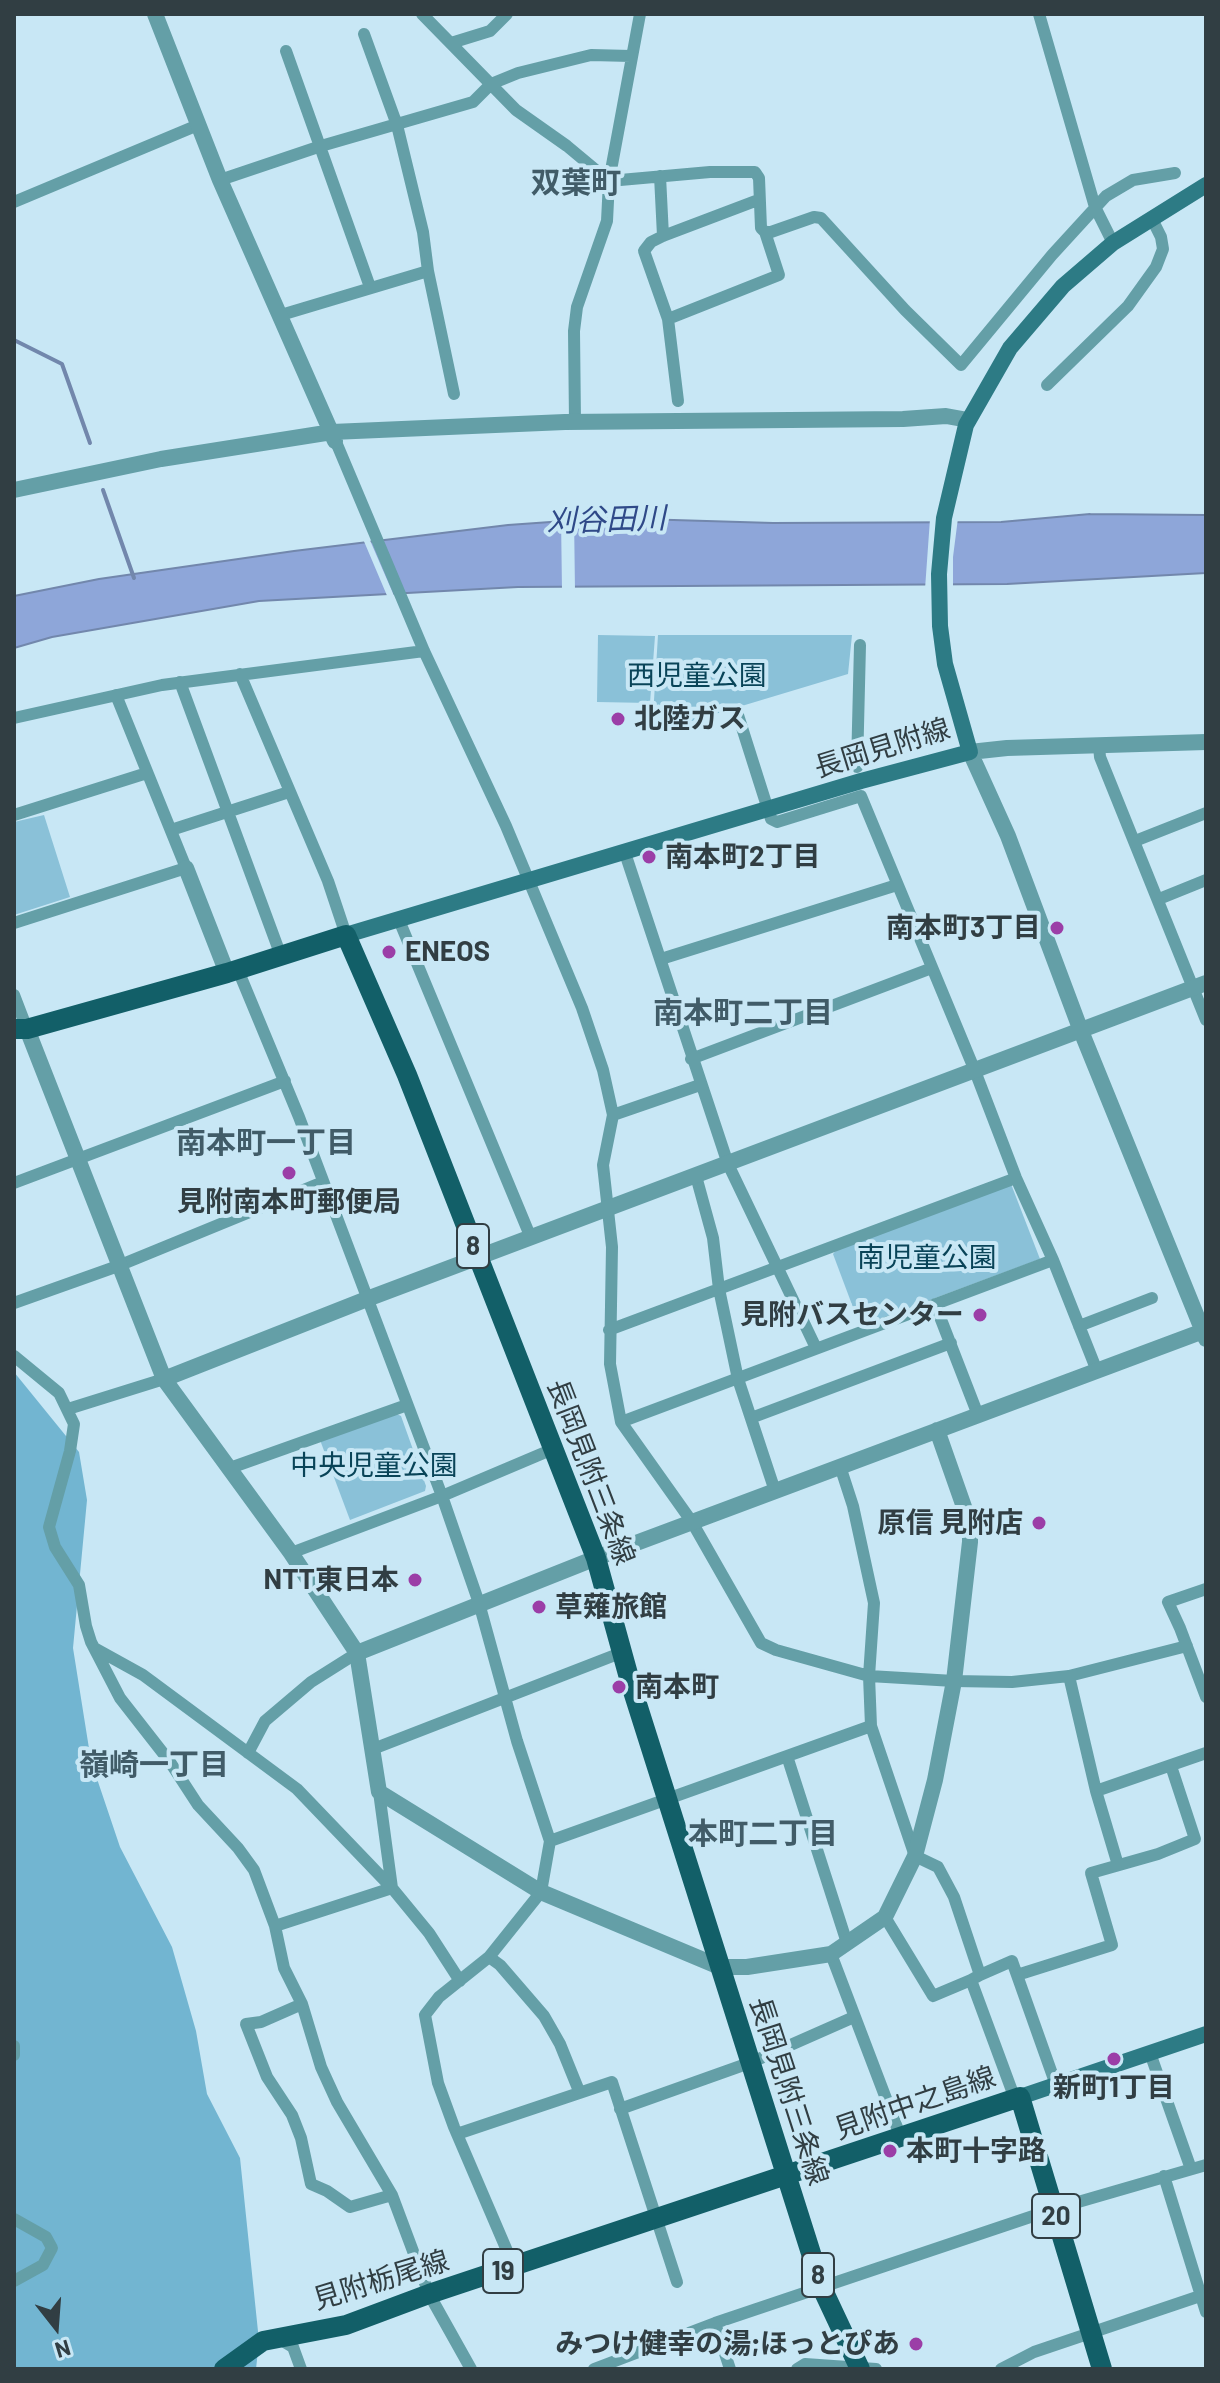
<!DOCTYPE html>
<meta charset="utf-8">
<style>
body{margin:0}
#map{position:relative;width:1220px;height:2383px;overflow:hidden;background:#c8e7f5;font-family:Barlow,sans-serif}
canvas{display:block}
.frame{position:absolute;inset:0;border:16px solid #313e43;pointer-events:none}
.north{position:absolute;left:16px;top:2287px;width:80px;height:80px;-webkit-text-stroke:6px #c8e7f5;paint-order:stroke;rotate:163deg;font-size:22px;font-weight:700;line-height:32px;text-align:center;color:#313e43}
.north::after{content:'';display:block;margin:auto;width:28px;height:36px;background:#313e43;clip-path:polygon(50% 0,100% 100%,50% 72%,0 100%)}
</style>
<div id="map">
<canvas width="1220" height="2383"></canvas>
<div class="frame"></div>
<div class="north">N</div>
</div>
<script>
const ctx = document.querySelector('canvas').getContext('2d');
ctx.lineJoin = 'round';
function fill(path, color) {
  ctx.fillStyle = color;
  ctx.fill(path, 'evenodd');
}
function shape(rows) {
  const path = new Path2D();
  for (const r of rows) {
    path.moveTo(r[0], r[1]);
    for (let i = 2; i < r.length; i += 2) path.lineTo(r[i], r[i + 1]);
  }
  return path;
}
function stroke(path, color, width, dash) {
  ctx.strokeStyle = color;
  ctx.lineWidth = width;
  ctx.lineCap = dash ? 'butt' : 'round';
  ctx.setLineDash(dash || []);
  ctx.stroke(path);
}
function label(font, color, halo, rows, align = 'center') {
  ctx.font = font + ' Barlow,"Noto Sans JP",sans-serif';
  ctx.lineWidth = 8;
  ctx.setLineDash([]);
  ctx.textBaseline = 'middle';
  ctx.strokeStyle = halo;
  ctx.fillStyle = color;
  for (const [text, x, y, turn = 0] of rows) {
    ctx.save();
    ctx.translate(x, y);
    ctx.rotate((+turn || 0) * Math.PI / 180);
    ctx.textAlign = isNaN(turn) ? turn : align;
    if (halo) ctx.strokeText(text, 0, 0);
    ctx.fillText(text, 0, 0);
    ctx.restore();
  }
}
const green = shape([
 [598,635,655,636,650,703,597,702],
 [658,635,852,635,848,674,652,733],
 [44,815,70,897,14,915,14,822],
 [1011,1184,1040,1259,860,1326,833,1254,838,1248],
 [395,1413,401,1416,426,1486,425,1491,350,1520,320,1440]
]);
const forest = shape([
 [14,1372,79,1452,87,1500,73,1648,91,1761,120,1847,172,1947,196,2031,207,2094,240,2158,259,2341,256,2369,14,2369]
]);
const water = shape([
 [1090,514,1206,515,1206,573,1007,584,518,587,259,601,52,637,14,648,14,596,99,579,294,551,508,525,607,518,773,523,1001,522,1090,514]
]);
const pier = shape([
 [574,516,575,591,562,591,561,517],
 [958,518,953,557,953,589,925,589,930,519],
 [369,538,395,598,388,598,363,539]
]);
const stream = shape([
 [14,340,62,364,90,443],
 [103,490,134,578]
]);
const minor = shape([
 [422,14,516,110,567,146,609,181,710,172,755,172,759,178,761,228,765,232,771,232,814,217,821,218,905,310,961,365,1052,255,1106,196,1133,180,1175,173],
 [1039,14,1095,207,1113,243],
 [364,34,397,125,423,232,428,271,454,394],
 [451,43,490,31,507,14],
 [286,51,370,287],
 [660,176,663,236],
 [220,180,321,146,473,102,491,84,518,73,591,55,631,56],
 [14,202,198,125],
 [281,315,428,271],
 [668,319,779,275,765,232],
 [1047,385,1128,306,1156,267,1163,249,1161,237,1152,219],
 [678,401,668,319,644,251,651,242,663,236,758,200],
 [575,422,574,331,577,307,607,221,609,181,640,14],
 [336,442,424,651,506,826,582,1008,603,1070,613,1115,603,1165,612,1247,610,1364,621,1422,692,1522,761,1643,776,1650,869,1676,954,1681,1012,1682,1069,1676,1187,1646],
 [240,674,328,881,346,935],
 [180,682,281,956],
 [738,715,771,819,777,822,861,796,975,1071,1016,1178,1053,1260],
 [14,718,162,685,424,651],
 [1099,746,1100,757,1206,1020],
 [857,767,860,645],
 [14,815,147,773],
 [171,830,289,792],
 [1135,841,1206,813],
 [625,853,728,1164,816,1348],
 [1159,899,1206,880],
 [399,920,531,1238],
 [14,923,186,868,116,695],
 [661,959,897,885],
 [238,970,299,1117,442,1496,479,1603,517,1741,550,1841,541,1892,489,1957,439,1997,425,2015,438,2083,454,2127,514,2267],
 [14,995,27,1029],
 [691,1059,932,968],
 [613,1115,700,1085],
 [696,1176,713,1238,719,1289,738,1379,775,1491],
 [14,1183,285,1081],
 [14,1303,118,1266,323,1182],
 [935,1304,978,1415],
 [1079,1326,1152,1298],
 [609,1330,1016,1178],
 [14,1356,59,1393,74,1424,70,1451,49,1527,55,1547,79,1585,86,1626,91,1642,120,1698,170,1762,198,1805,238,1848,254,1870,275,1926,284,1968,302,2004,321,2067,337,2102,392,2195,429,2294,471,2369],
 [68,1409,164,1379],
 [751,1418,951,1343],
 [621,1422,1053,1260,1097,1371],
 [840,1466,853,1506,874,1603,869,1676,871,1726,915,1856,938,1867,954,1897,980,1975,971,1980,1015,2099],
 [230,1468,407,1405],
 [291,1553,442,1496,553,1449],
 [1206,1589,1168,1602,1180,1628,1206,1697],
 [96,1649,143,1675,297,1789,392,1888,275,1926],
 [1069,1676,1096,1791,1118,1865],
 [373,1749,623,1652],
 [248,1753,265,1721,311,1682,357,1653],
 [787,1756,847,1943],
 [1096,1791,1206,1753],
 [379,1792,392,1888,429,1933,460,1981],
 [550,1841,871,1726],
 [885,1917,933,1996,971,1980],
 [831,1954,901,2138],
 [489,1957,500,1965,544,2016,560,2044,579,2091],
 [980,1975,1012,1961,1056,2085],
 [1017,1975,1112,1945,1091,1873,1158,1854,1195,1839,1171,1766],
 [302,2004,261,2022,246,2024,267,2077,292,2115,301,2138,311,2184,327,2191,350,2207,392,2195],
 [14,2046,14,2055],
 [1150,2053,1191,2169],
 [620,2109,752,2062,854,2017],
 [457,2134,612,2082,677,2282],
 [1164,2176,1206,2312],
 [14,2219,46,2237,52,2248,43,2265,14,2281],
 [715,2323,730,2369],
 [278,2338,293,2347,301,2369],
 [594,2369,715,2323,1054,2209,1206,2165],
 [797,2369,805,2364,876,2369],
 [1001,2369,1034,2352,1206,2294]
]);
const tertiary = shape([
 [155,14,220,180,335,441],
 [14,490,161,459,332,432,565,422,903,419,946,416,968,420],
 [1206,742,1007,748,970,752,1008,836,1081,1031,1206,1339],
 [186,868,227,973],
 [27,1029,164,1379,291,1553,357,1653,379,1792,541,1892,720,1967,747,1967,831,1954,885,1917,915,1856,935,1780,954,1681,970,1542,970,1524,937,1430],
 [164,1379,367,1299,1206,983],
 [357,1653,596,1558,1206,1330]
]);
const secondary = shape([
 [346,935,861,781,970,752,945,664,940,626,939,574,944,518,966,425,1010,348,1063,286,1113,243,1206,185],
 [1020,2097,1206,2034]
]);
const primary = shape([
 [14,1029,27,1029,227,973,346,935,407,1075,596,1558,631,1685,822,2288,860,2369],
 [224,2369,263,2341,346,2325,429,2294,1020,2097,1102,2369]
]);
const markers = [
 [618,719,8,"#9b3ea7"],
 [649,857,8,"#9b3ea7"],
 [1057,928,8,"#9b3ea7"],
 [389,952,8,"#9b3ea7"],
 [289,1173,8,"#9b3ea7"],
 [980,1315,8,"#9b3ea7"],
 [1039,1523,8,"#9b3ea7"],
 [415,1580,8,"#9b3ea7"],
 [539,1607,8,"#9b3ea7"],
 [619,1687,8,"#9b3ea7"],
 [1114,2059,8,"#9b3ea7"],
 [890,2151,8,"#9b3ea7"],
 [916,2344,8,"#9b3ea7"]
];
const shields = [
 [473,1246,32],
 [1056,2216,48],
 [503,2271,40],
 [818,2275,32]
];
const shieldNames = [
 ["8",473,1246],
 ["20",1056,2216],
 ["19",503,2271],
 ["8",818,2275]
];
const parkNames = [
 ["西児童公園",697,676],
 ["南児童公園",927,1258],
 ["中央児童公園",374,1466]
];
const poiNames = [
 ["北陸ガス",634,719],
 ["南本町2丁目",665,857],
 ["南本町3丁目",1041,928,"right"],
 ["ENEOS",405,952],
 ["見附南本町郵便局",289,1202,"center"],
 ["見附バスセンター",964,1315,"right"],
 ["原信 見附店",1023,1523,"right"],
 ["NTT東日本",399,1580,"right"],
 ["草薙旅館",555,1607],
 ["南本町",635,1687],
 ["新町1丁目",1114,2088,"center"],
 ["本町十字路",906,2151],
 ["みつけ健幸の湯;ほっとぴあ",900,2344,"right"]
];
const streetNames = [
 ["長岡見附線",882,748,-17],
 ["長岡見附三条線",591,1472,69],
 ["長岡見附三条線",789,2091,72],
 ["見附中之島線",915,2103,-19],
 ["見附栃尾線",381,2280,-17]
];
const neighbourhoodNames = [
 ["双葉町",576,183],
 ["南本町二丁目",743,1013],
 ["南本町一丁目",266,1143],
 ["嶺崎一丁目",154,1765],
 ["本町二丁目",763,1834]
];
const waterNames = [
 ["刈谷田川",606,520,-2]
];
fill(green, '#8ac1d8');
fill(forest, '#72b5d1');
fill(water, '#8ea6d9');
stroke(water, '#7287ac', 2);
fill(pier, '#c8e7f5');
stroke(stream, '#7287ac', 4);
stroke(minor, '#649fa7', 12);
stroke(tertiary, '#649fa7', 16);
stroke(secondary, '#2d7b85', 16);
stroke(primary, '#125f68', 20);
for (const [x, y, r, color] of markers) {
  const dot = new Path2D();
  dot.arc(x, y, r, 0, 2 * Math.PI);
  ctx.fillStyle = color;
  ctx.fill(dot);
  stroke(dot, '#c8e7f5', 3);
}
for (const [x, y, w] of shields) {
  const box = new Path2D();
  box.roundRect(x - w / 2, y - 22, w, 44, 6);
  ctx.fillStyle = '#c8e7f5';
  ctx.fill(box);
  stroke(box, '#313e43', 2);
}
label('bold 26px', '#313e43', null, shieldNames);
label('28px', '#094458', '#c8e7f5', parkNames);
label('bold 28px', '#313e43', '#c8e7f5', poiNames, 'left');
label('28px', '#313e43', '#c8e7f5', streetNames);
label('bold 30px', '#415c68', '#c8e7f5', neighbourhoodNames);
label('italic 30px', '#2f4988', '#c8e7f5', waterNames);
</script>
